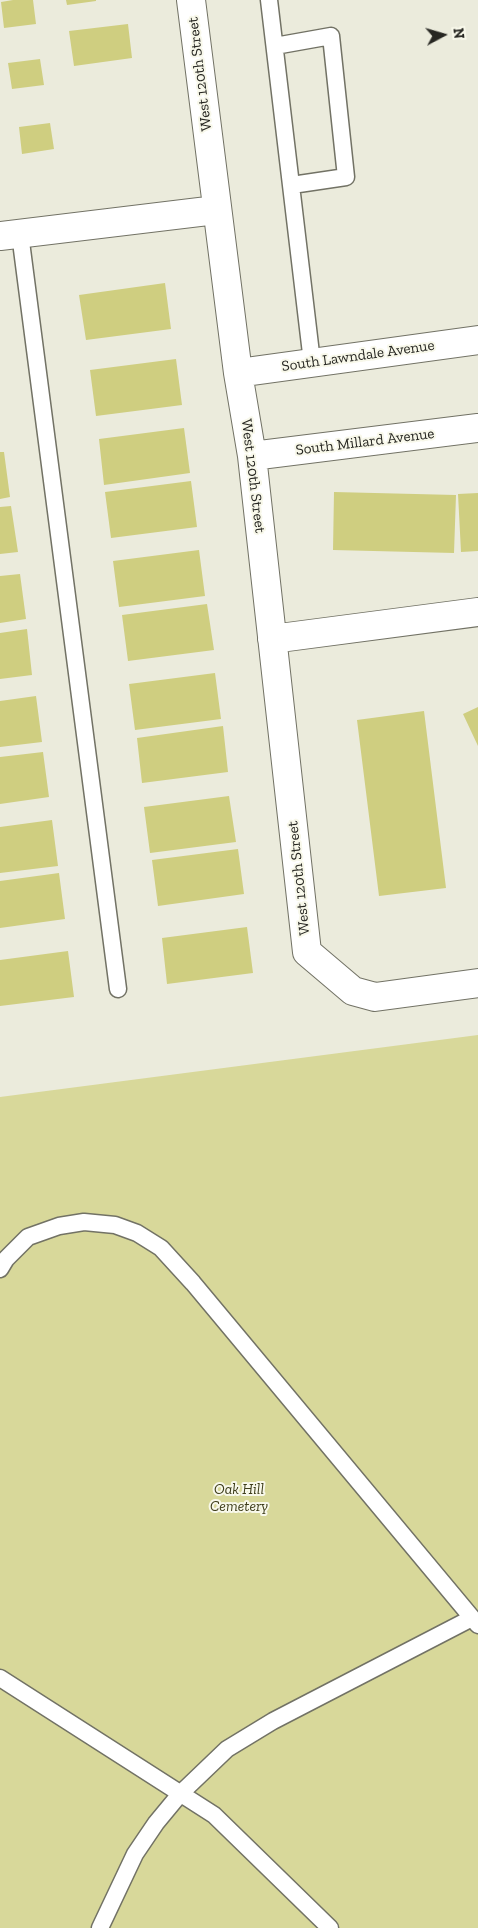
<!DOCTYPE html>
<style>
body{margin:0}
#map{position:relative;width:478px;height:1928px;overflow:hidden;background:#ebebdc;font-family:"Zilla Slab",serif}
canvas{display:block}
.north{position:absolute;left:418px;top:10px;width:50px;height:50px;-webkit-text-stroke:4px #f8f8ea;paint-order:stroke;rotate:84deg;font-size:14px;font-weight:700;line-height:20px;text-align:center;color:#272722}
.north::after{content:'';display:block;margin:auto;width:18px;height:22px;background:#272722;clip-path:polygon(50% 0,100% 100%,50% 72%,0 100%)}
</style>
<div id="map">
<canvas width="478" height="1928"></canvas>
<div class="north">N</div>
</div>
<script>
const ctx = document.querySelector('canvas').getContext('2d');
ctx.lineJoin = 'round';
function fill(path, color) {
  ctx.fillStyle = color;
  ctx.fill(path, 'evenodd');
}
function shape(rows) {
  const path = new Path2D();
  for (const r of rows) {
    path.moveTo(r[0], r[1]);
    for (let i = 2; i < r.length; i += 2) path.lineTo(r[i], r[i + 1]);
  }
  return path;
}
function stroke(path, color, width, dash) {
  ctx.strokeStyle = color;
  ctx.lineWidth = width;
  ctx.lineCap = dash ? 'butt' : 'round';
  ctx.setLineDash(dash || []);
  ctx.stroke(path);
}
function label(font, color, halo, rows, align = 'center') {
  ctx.font = font + ' "Zilla Slab",serif';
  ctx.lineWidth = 4;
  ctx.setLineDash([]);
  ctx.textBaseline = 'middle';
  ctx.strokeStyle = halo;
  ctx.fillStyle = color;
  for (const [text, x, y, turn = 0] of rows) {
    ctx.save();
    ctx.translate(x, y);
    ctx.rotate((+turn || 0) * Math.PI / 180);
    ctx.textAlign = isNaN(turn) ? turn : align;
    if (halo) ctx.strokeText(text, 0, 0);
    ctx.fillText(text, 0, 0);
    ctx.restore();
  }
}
const green = shape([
 [478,1035,478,1928,0,1928,0,1097]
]);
const building = shape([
 [13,0,33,0,36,24,4,28,1,2],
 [66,0,96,0,96,1,67,5],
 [128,24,132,58,74,66,69,31],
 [40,59,44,85,12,89,8,63],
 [50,123,54,149,22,154,19,127],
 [165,283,171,329,86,340,79,295],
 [176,359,182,405,96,416,90,370],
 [184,428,190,473,104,485,99,439],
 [0,452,4,452,10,497,0,499],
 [191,481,197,527,111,538,105,492],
 [334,492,456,495,454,553,333,550],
 [478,493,478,551,461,552,458,494],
 [11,506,18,552,0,554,0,507],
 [199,550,205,596,119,607,113,561],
 [20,574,26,619,0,623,0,576],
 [207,604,214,650,128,661,122,615],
 [27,629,32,675,0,679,0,633],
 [215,673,221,719,135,730,129,684],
 [36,696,42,742,0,747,0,701],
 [478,707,478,746,463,714],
 [424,711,446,888,379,896,357,720],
 [223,726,228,772,142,783,137,738],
 [43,752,49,797,0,804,0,757],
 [229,796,236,842,150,853,144,807],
 [52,820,58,866,0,873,0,827],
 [238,849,244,894,158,906,152,860],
 [59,873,65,919,0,928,0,881],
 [247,927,253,973,167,984,162,938],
 [68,951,74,997,0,1006,0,960]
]);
const service = shape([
 [269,0,312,362],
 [275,46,331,36,346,177,292,185],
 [20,234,118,989],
 [0,1269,6,1259,28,1237,59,1226,84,1222,115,1225,137,1233,161,1248,193,1283,478,1625],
 [0,1678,214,1815,330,1928],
 [100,1928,135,1854,156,1823,180,1794,227,1749,273,1721,472,1618]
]);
const minor = shape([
 [191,0,238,373,252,456,307,952,353,991,375,997,478,983],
 [0,236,216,210],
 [238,373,478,340],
 [252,456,478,428],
 [272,639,478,612]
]);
const streetNames = [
 ["West 120th Street",200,74,-97],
 ["South Lawndale Avenue",358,356,-8],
 ["South Millard Avenue",365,442,-7],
 ["West 120th Street",253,476,83],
 ["West 120th Street",299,878,-96]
];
const parkNames = [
 ["Oak Hill",239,1490],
 ["Cemetery",239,1507]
];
fill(green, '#d8d89a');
fill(building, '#cfce80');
stroke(service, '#727265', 19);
stroke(minor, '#727265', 30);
stroke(service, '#fff', 16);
stroke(minor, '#fff', 28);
label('15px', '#272722', '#f8f8ea', streetNames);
label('italic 15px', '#3d3c1a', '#f8f8ea', parkNames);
</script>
